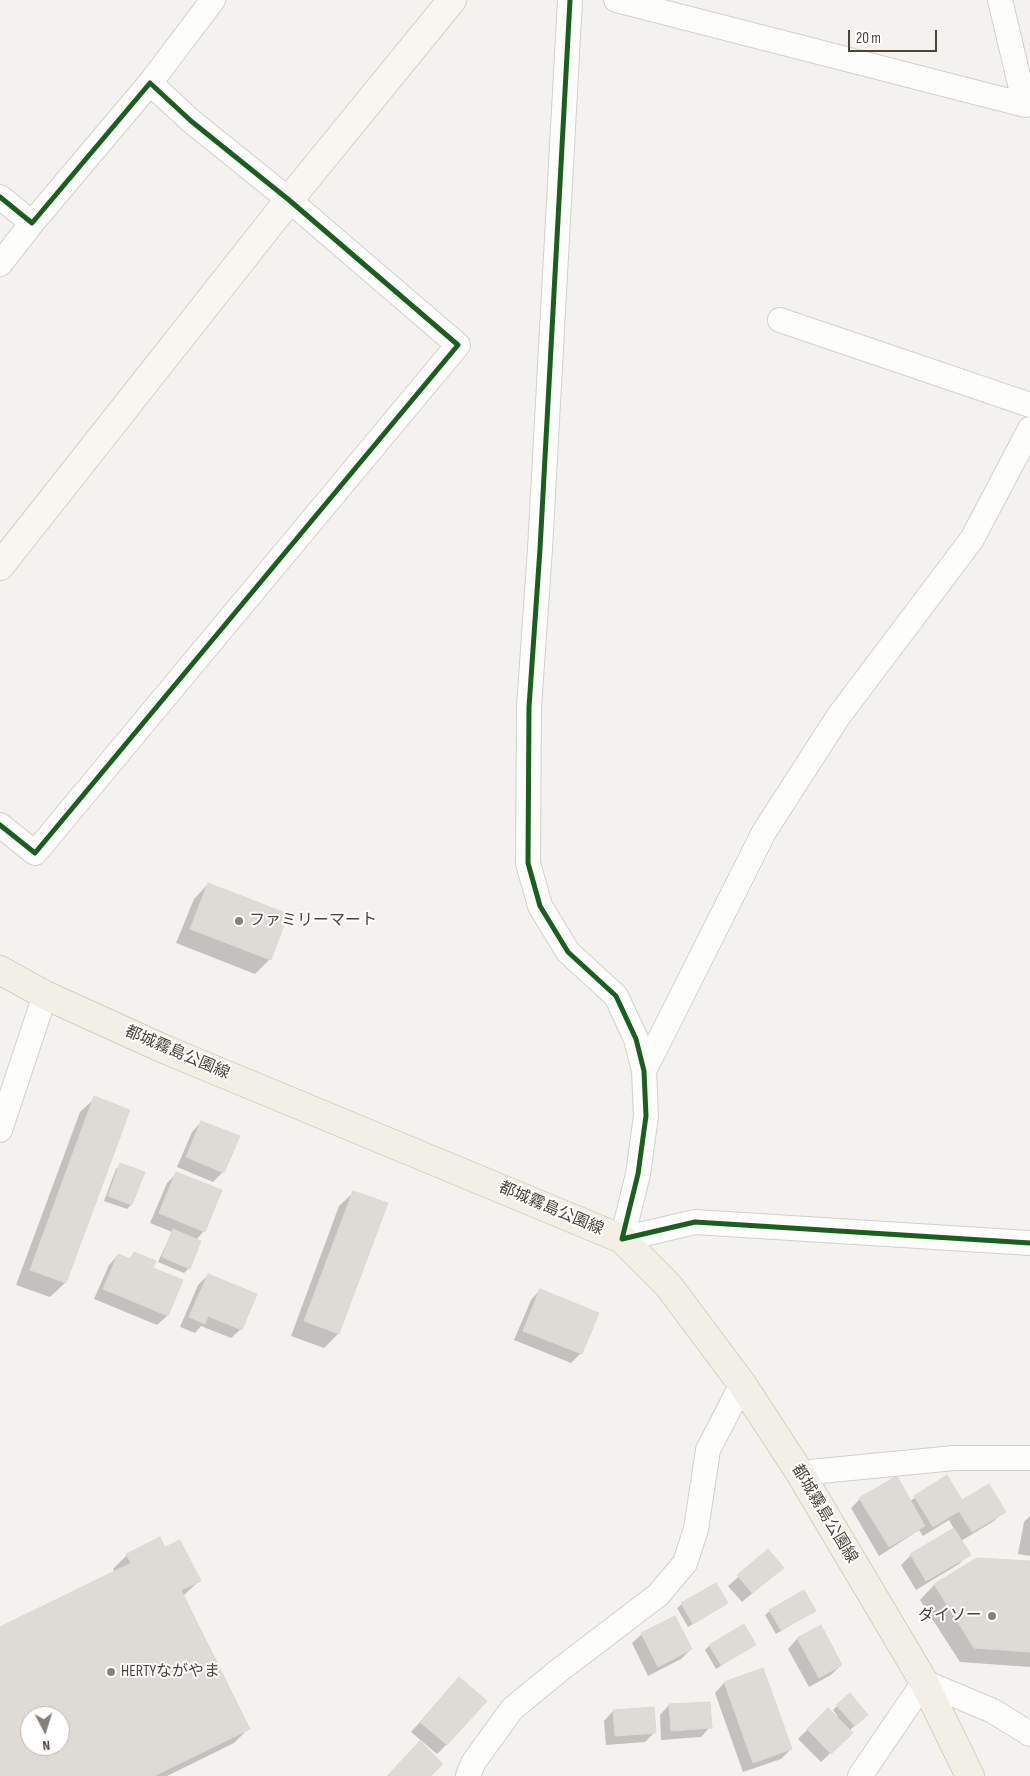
<!DOCTYPE html>
<meta charset="utf-8">
<style>
body{margin:0}
#map{position:relative;width:1030px;height:1776px;overflow:hidden;background:#f4f2ee;font-family:"Sofia Sans Condensed",sans-serif}
canvas{display:block}
.north{position:absolute;left:20px;top:1706px;width:50px;height:50px;box-sizing:border-box;background:#fff;border:1px solid #b7b4b0;border-radius:50%;rotate:175deg;font-size:14px;font-weight:700;line-height:20px;text-align:center;color:#4b4439}
.north::after{content:'';display:block;margin:auto;width:18px;height:22px;background:#868178;clip-path:polygon(50% 0,100% 100%,50% 72%,0 100%)}
.scale{position:absolute;left:848px;top:30px;width:89px;height:22px;box-sizing:border-box;border:2px solid #4b4439;border-top:0;padding-left:6px;font-size:15px;line-height:18px;white-space:nowrap;color:#4b4439;-webkit-text-stroke:4px #fff;paint-order:stroke}
</style>
<div id="map">
<canvas width="1030" height="1776"></canvas>
<div class="north">N</div>
<div class="scale">20 m</div>
</div>
<script>
const ctx = document.querySelector('canvas').getContext('2d');
ctx.lineJoin = 'round';
function fill(path, color) {
  ctx.fillStyle = color;
  ctx.fill(path, 'evenodd');
}
function shape(rows) {
  const path = new Path2D();
  for (const r of rows) {
    path.moveTo(r[0], r[1]);
    for (let i = 2; i < r.length; i += 2) path.lineTo(r[i], r[i + 1]);
  }
  return path;
}
function stroke(path, color, width, dash) {
  ctx.strokeStyle = color;
  ctx.lineWidth = width;
  ctx.lineCap = dash ? 'butt' : 'round';
  ctx.setLineDash(dash || []);
  ctx.stroke(path);
}
function label(font, color, halo, rows, align = 'center') {
  ctx.font = font + ' "Sofia Sans Condensed","Noto Sans JP",sans-serif';
  ctx.lineWidth = 4;
  ctx.setLineDash([]);
  ctx.textBaseline = 'middle';
  ctx.strokeStyle = halo;
  ctx.fillStyle = color;
  for (const [text, x, y, turn = 0] of rows) {
    ctx.save();
    ctx.translate(x, y);
    ctx.rotate((+turn || 0) * Math.PI / 180);
    ctx.textAlign = isNaN(turn) ? turn : align;
    if (halo) ctx.strokeText(text, 0, 0);
    ctx.fillText(text, 0, 0);
    ctx.restore();
  }
}
const shadow = shape([
 [208,884,270,959,255,974,176,943,194,899],
 [95,1098,129,1110,65,1283,50,1297,16,1285,80,1112],
 [201,1122,223,1172,213,1182,177,1167,192,1132],
 [121,1165,143,1173,131,1205,127,1209,104,1201,116,1169],
 [177,1173,204,1231,196,1240,189,1268,184,1273,158,1262,172,1232,150,1223,167,1183],
 [354,1192,387,1204,338,1334,324,1348,291,1336,339,1206],
 [134,1254,151,1268,181,1281,167,1316,157,1325,94,1299,109,1265,118,1255,129,1259],
 [208,1275,241,1329,231,1338,201,1326,195,1333,180,1327,198,1285],
 [540,1290,581,1353,571,1363,514,1340,531,1300],
 [946,1477,961,1501,1004,1511,994,1521,961,1541,969,1554,959,1564,916,1590,901,1565,911,1555,954,1529,949,1520,923,1536,919,1530,879,1556,851,1508,860,1499,910,1501],
 [1030,1516,1030,1556,1018,1554,1024,1522],
 [165,1549,199,1581,183,1596,248,1729,234,1743,167,1776,0,1776,0,1629,115,1573,113,1569,127,1555],
 [30,1716,60,1716,60,1746,30,1746],
 [768,1551,782,1568,742,1602,728,1586],
 [977,1559,1030,1563,1030,1667,960,1662,920,1600,934,1585],
 [727,1603,688,1627,677,1608,682,1604],
 [815,1610,776,1634,765,1615,770,1611],
 [820,1627,841,1665,831,1675,809,1687,788,1649,797,1639],
 [642,1634,691,1649,681,1659,648,1676,632,1643],
 [754,1645,716,1669,705,1650,709,1646],
 [724,1683,791,1749,781,1759,743,1772,715,1693],
 [450,1689,447,1744,437,1754,411,1732],
 [669,1705,710,1727,701,1737,661,1740,660,1715],
 [837,1706,862,1719,849,1731,851,1733,821,1762,798,1739,828,1709,836,1718,838,1717,833,1710],
 [613,1711,654,1733,645,1742,606,1745,604,1721]
]);
const building = shape([
 [208,883,288,914,271,960,190,929,208,883],
 [94,1096,130,1110,66,1283,30,1270,94,1096],
 [201,1121,240,1136,224,1173,186,1157,201,1121],
 [120,1163,145,1172,132,1205,108,1196,120,1163],
 [176,1172,222,1190,205,1232,159,1213,176,1172],
 [353,1191,388,1203,339,1334,304,1321,353,1191],
 [173,1229,201,1241,190,1269,162,1257,173,1229],
 [134,1252,156,1261,153,1268,183,1280,168,1316,103,1289,118,1254,131,1259,134,1252],
 [208,1274,257,1294,242,1330,208,1316,205,1324,189,1317,208,1274],
 [540,1289,599,1313,582,1354,523,1331,540,1289],
 [947,1475,962,1500,989,1484,1006,1512,972,1532,959,1511,933,1527,914,1496,947,1475],
 [897,1476,925,1526,889,1547,859,1498,897,1476],
 [954,1528,971,1555,926,1581,910,1554,954,1528],
 [160,1537,165,1547,180,1540,201,1581,181,1590,250,1729,154,1776,0,1776,0,1627,131,1563,126,1554,160,1537],
 [30,1716,60,1716,60,1746,30,1746,30,1716],
 [768,1549,784,1568,752,1593,737,1575,768,1549],
 [977,1558,1030,1561,1030,1652,974,1648,934,1584,977,1558],
 [716,1583,728,1603,693,1624,681,1603,716,1583],
 [804,1590,816,1611,781,1630,769,1610,804,1590],
 [675,1616,692,1649,658,1667,641,1633,675,1616],
 [744,1624,756,1645,721,1665,709,1645,744,1624],
 [821,1625,842,1665,819,1678,797,1638,821,1625],
 [763,1668,792,1749,753,1763,724,1682,763,1668],
 [459,1677,487,1701,447,1745,420,1722,459,1677],
 [850,1693,868,1715,855,1726,836,1705,850,1693],
 [710,1702,712,1728,671,1731,669,1704,710,1702],
 [654,1707,656,1733,615,1736,613,1710,654,1707],
 [828,1708,853,1733,831,1754,807,1729,828,1708],
 [420,1741,443,1764,431,1776,387,1776,420,1741]
]);
const street = shape([
 [570,0,540,549,529,707,528,863,540,906,568,952,616,996,636,1039,644,1071,646,1116,638,1174,622,1239,695,1222,1030,1243],
 [616,0,1025,105,1000,0],
 [150,83,213,0],
 [0,197,32,223,150,83,191,121,289,200,458,345,35,853,0,825],
 [0,264,32,223],
 [780,320,1030,405],
 [644,1071,764,832,838,717,972,539,1030,429],
 [0,1130,45,995],
 [800,1473,954,1458,1030,1458],
 [468,1776,473,1763,512,1709,557,1672,658,1595,685,1563,696,1529,708,1450,742,1384],
 [860,1776,924,1682,993,1711,1030,1734]
]);
const secondary = shape([
 [0,566,289,200,452,0]
]);
const primary = shape([
 [0,970,45,995,164,1049,622,1239,668,1285,742,1384,800,1473,924,1682,970,1776]
]);
const cycleway = shape([
 [570,0,540,549,529,707,528,863,540,906,568,952,616,996,636,1039,644,1071,646,1116,638,1174,622,1239,695,1222,1030,1243],
 [0,197,32,223,150,83,191,121,289,200,458,345,35,853,0,825]
]);
const markers = [
 [239,921,5,"#868178"],
 [992,1616,5,"#868178"],
 [111,1672,5,"#868178"]
];
const poiNames = [
 ["ファミリーマート",249,921],
 ["ダイソー",982,1616,"right"],
 ["HERTYながやま",121,1672]
];
const streetNames = [
 ["都城霧島公園線",177,1053,23],
 ["都城霧島公園線",551,1209,23],
 ["都城霧島公園線",824,1514,59]
];
fill(shadow, '#0003');
fill(building, '#dedbd6');
stroke(building, '#dcd9d4', 1);
stroke(street, '#d2d0cb', 26);
stroke(secondary, '#d3cfc5', 30);
stroke(primary, '#d6cebb', 30);
stroke(street, '#fdfdfc', 24);
stroke(secondary, '#f7f6f1', 28);
stroke(primary, '#f2efe6', 28);
stroke(cycleway, '#1b5e20', 5);
for (const [x, y, r, color] of markers) {
  const dot = new Path2D();
  dot.arc(x, y, r, 0, 2 * Math.PI);
  ctx.fillStyle = color;
  ctx.fill(dot);
  stroke(dot, '#fff', 2);
}
label('16px', '#4b4439', '#fff', poiNames, 'left');
label('16px', '#4b4439', '#fff', streetNames);
</script>
